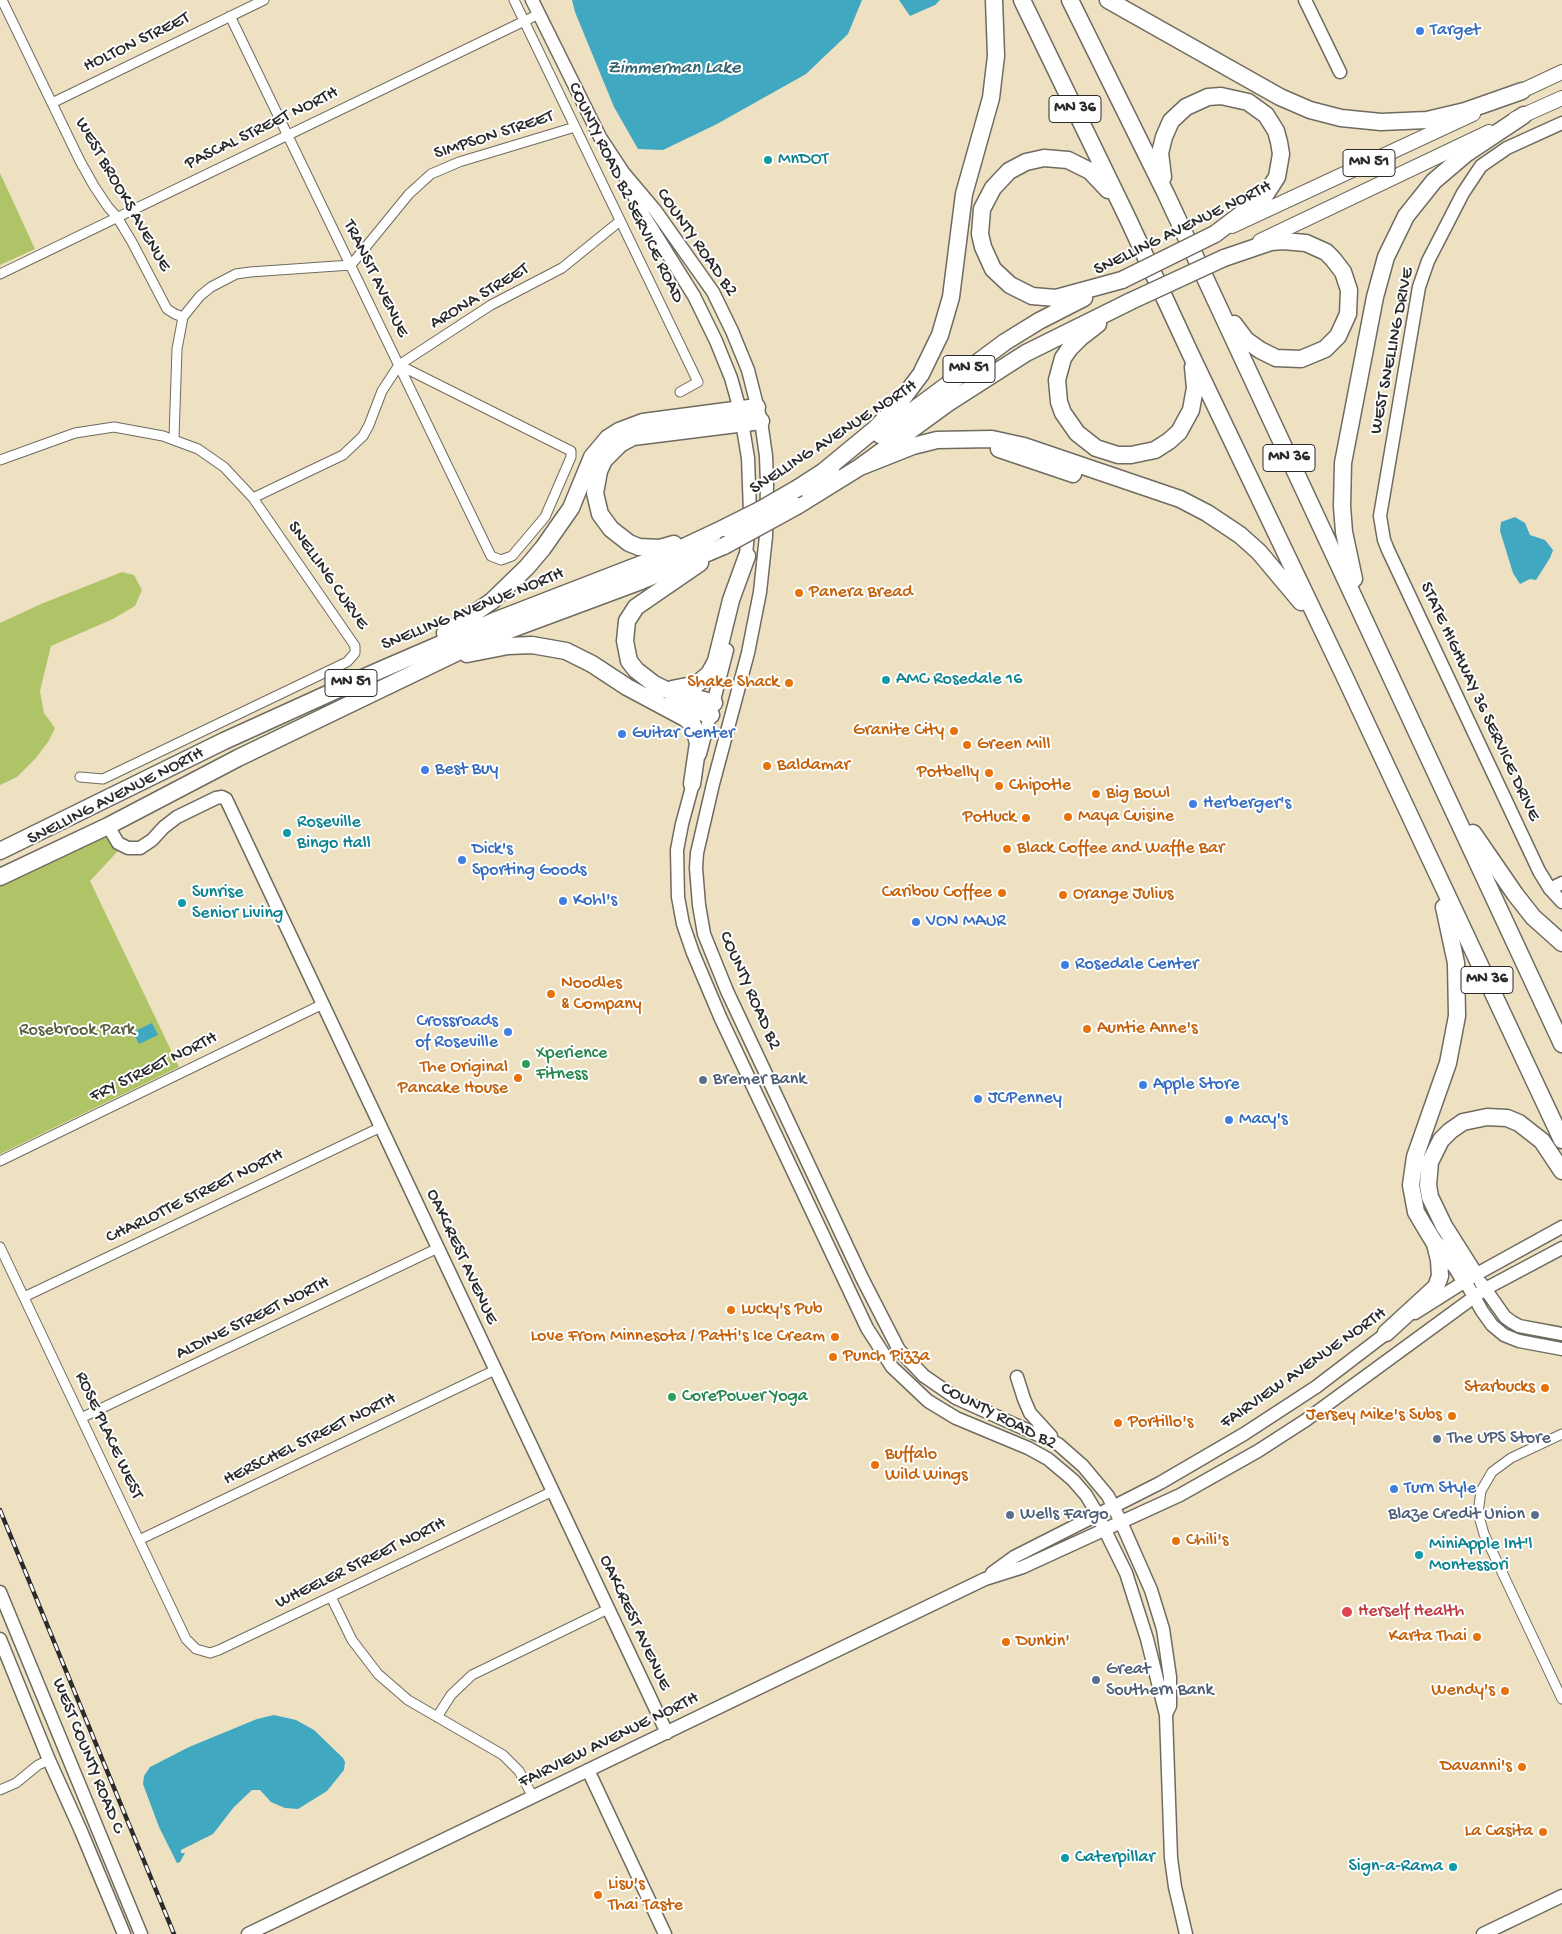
<!DOCTYPE html>
<style>
body{margin:0}
canvas{display:block;background:#eee1c1}
</style>
<canvas width="1562" height="1934"></canvas>
<script>
const ctx = document.querySelector('canvas').getContext('2d');
ctx.lineJoin = 'round';
function fill(path, color) {
  ctx.fillStyle = color;
  ctx.fill(path, 'evenodd');
}
function shape(rows) {
  const path = new Path2D();
  for (const r of rows) {
    path.moveTo(r[0], r[1]);
    for (let i = 2; i < r.length; i += 2) path.lineTo(r[i], r[i + 1]);
  }
  return path;
}
function stroke(path, color, width, dash) {
  ctx.strokeStyle = color;
  ctx.lineWidth = width;
  ctx.lineCap = dash ? 'butt' : 'round';
  ctx.setLineDash(dash || []);
  ctx.stroke(path);
}
function label(font, color, halo, rows, align = 'center') {
  ctx.font = font + ' "Gochi Hand",sans-serif';
  ctx.lineWidth = 4;
  ctx.setLineDash([]);
  ctx.textBaseline = 'middle';
  ctx.strokeStyle = halo;
  ctx.fillStyle = color;
  for (const [text, x, y, turn = 0] of rows) {
    ctx.save();
    ctx.translate(x, y);
    ctx.rotate((+turn || 0) * Math.PI / 180);
    ctx.textAlign = isNaN(turn) ? turn : align;
    if (halo) ctx.strokeText(text, 0, 0);
    ctx.fillText(text, 0, 0);
    ctx.restore();
  }
}
const green = shape([
 [0,173,35,249,0,265],
 [122,572,134,575,142,590,135,606,113,619,51,646,40,691,44,713,55,728,48,742,35,759,17,777,0,785,0,623,41,604],
 [102,833,118,851,90,881,179,1067,0,1154,0,885]
]);
const water = shape([
 [572,0,862,0,848,34,806,74,717,124,663,150,638,149,614,107,575,12],
 [899,0,940,0,935,5,910,16],
 [1515,517,1525,523,1530,535,1545,540,1553,550,1550,558,1536,580,1530,579,1520,584,1513,573,1500,531,1501,522],
 [152,1023,158,1035,139,1044,133,1032],
 [274,1715,296,1720,314,1730,343,1758,345,1762,344,1770,327,1791,298,1809,285,1808,271,1802,260,1790,252,1790,234,1807,213,1834,181,1850,181,1853,185,1853,180,1862,177,1863,159,1827,143,1784,144,1776,150,1767,189,1747,257,1719]
]);
const street = shape([
 [2,0,80,161,94,186,108,207,117,217,132,242,167,309,175,314,183,317],
 [514,0,698,382,680,392],
 [230,16,491,556,501,560,512,556,545,517,571,457,571,451,399,365],
 [52,103,264,0],
 [0,274,539,14],
 [174,438,177,349,183,317,200,296,211,287,236,274,250,272,351,265,409,194,431,174,459,162,575,127],
 [0,460,75,433,114,427,163,436,198,449,224,467,253,498,355,646,355,653,347,662,103,779,80,777],
 [253,498,343,455,363,436,369,425,382,391,399,365,491,305,562,268,620,221],
 [0,1161,323,1004],
 [0,1247,186,1639,196,1649,210,1653,219,1650,553,1491],
 [24,1297,381,1127],
 [81,1418,438,1248],
 [1562,1434,1511,1458,1492,1472,1481,1491,1478,1513,1484,1534,1562,1699],
 [139,1540,495,1370],
 [331,1597,352,1640,378,1674,408,1700,503,1755,519,1771,533,1797],
 [437,1717,451,1695,472,1675,608,1609],
 [0,1790,16,1783,38,1765,49,1760]
]);
const secondary = shape([
 [532,0,600,137,623,172,655,210,713,292,732,331,748,370,761,421,766,456,767,484,766,536,760,592,748,653,713,784,697,853,696,868,699,905,704,934,727,991,862,1278,899,1350,924,1376,956,1398,1058,1444,1083,1466,1108,1496,1121,1522,1151,1590,1163,1629,1170,1677,1170,1706,1167,1712],
 [1305,0,1340,72],
 [1562,123,1507,148,1481,166,1463,193,1428,261,1419,287,1380,516,1384,540,1388,550,1539,871,1550,889,1562,902],
 [623,172,641,211,694,296,716,341,731,378,740,410,748,458,750,512,745,565],
 [700,754,727,650],
 [695,776,682,824,677,850,678,897,683,924,693,953,721,1019,867,1328,892,1367,928,1401,956,1418,1028,1448,1048,1459,1073,1480,1086,1495,1095,1510,1126,1573,1147,1639,1166,1715,1171,1858,1175,1887,1186,1934],
 [108,826,118,843,128,848,140,848,152,840,164,827,177,817,216,798,222,797,226,799,667,1733],
 [1550,889,1562,883],
 [1465,1281,1482,1311,1492,1325,1504,1335,1519,1341,1562,1349],
 [1481,1283,1505,1317,1512,1322,1519,1326,1562,1334],
 [1415,1313,1475,1275,1562,1227],
 [1017,1377,1024,1399,1030,1413,1051,1436],
 [992,1573,1014,1557,1160,1483,1244,1434,1316,1387,1392,1329],
 [0,1592,141,1934],
 [0,1639,49,1760,81,1831,124,1934],
 [588,1770,665,1934],
 [248,1934,985,1579,1023,1567,1180,1495,1258,1451,1306,1420,1485,1289,1562,1248],
 [1483,1934,1562,1896]
]);
const primary = shape([
 [1513,95,1562,72],
 [1515,119,1562,98],
 [1232,226,1473,114],
 [1260,241,1489,132]
]);
const highway = shape([
 [1022,0,1128,219,1191,355,1342,671,1562,1140],
 [1070,0,1166,194,1562,1044],
 [1108,0,1280,97,1310,110,1341,118,1381,122,1427,120,1465,111,1522,91],
 [1163,177,1160,153,1164,137,1171,121,1186,107,1208,97,1221,96,1248,102,1266,115,1276,131,1279,142,1281,154,1277,177,1264,197,1215,234],
 [1108,190,1090,171,1068,160,1044,158,1026,162,1009,171,993,188,982,209,980,234,983,247,993,269,1010,285,1032,296,1056,298,1122,280],
 [1224,258,1271,242,1283,241,1306,243,1326,252,1333,259,1343,272,1349,290,1348,314,1338,336,1325,349,1301,359,1276,358,1260,350,1246,340,1234,324],
 [1098,324,1080,338,1070,348,1063,358,1057,380,1059,402,1063,413,1077,433,1096,448,1118,455,1131,455,1155,450,1169,441,1179,432,1191,410,1195,388,1193,367],
 [880,435,1005,342,1039,321,1084,298],
 [999,449,1073,474],
 [860,467,913,446,937,440,992,439,1024,446,1180,499,1207,513,1240,535,1259,552,1301,602],
 [824,471,875,429,897,406,921,374,940,335,951,297,964,194,991,98,996,56,994,0],
 [798,488,832,466],
 [797,506,860,467,948,403,1026,353,1131,301],
 [674,544,660,548,639,547,629,543,611,529,600,514,595,493,599,471,604,460,620,444,633,437,761,421],
 [700,563,636,607,627,621,625,641,629,661,636,670,654,684,664,689,714,703],
 [1354,579,1344,532,1342,506,1343,463,1375,297,1386,257,1406,216,1434,181,1467,153,1524,115],
 [445,633,492,601,527,567,543,548,571,508,592,457,608,438,619,431,643,422,757,407],
 [467,654,508,646,532,645,566,651,592,664,627,687,685,718,693,725,698,743,692,784],
 [672,689,697,684,709,674,716,661,731,600,747,556],
 [671,704,711,715],
 [1473,833,1515,894,1533,917,1562,943],
 [0,851,224,741,376,672,494,621,675,551,724,528],
 [0,877,108,826,238,758,485,639,641,581,724,546],
 [1444,907,1456,963,1457,1016,1448,1063,1415,1157,1411,1185,1416,1212,1423,1224,1434,1242,1456,1266,1465,1281],
 [1475,1275,1444,1226,1430,1197,1428,1185,1430,1162,1441,1140,1450,1131,1463,1122,1487,1117,1507,1118,1519,1123,1542,1141,1562,1171],
 [1386,1333,1436,1287,1440,1276,1439,1260,1435,1244]
]);
const rail = shape([
 [0,1510,174,1934]
]);
const highwayBridge = shape([
 [1122,280,1215,234],
 [1131,301,1224,258],
 [724,528,760,510,798,488],
 [724,546,797,506]
]);
const markers = [
 [1420,31,5,"#3f7fe0"],
 [768,160,5,"#0f9aa8"],
 [799,593,5,"#e8710a"],
 [886,680,5,"#0f9aa8"],
 [789,683,5,"#e8710a"],
 [954,731,5,"#e8710a"],
 [622,734,5,"#3f7fe0"],
 [967,745,5,"#e8710a"],
 [767,766,5,"#e8710a"],
 [425,770,5,"#3f7fe0"],
 [989,773,5,"#e8710a"],
 [999,786,5,"#e8710a"],
 [1096,794,5,"#e8710a"],
 [1193,804,5,"#3f7fe0"],
 [1068,817,5,"#e8710a"],
 [1026,818,5,"#e8710a"],
 [287,833,5,"#0f9aa8"],
 [1007,849,5,"#e8710a"],
 [462,860,5,"#3f7fe0"],
 [1002,893,5,"#e8710a"],
 [1063,895,5,"#e8710a"],
 [563,901,5,"#3f7fe0"],
 [182,903,5,"#0f9aa8"],
 [916,922,5,"#3f7fe0"],
 [1065,965,5,"#3f7fe0"],
 [551,994,5,"#e8710a"],
 [1087,1029,5,"#e8710a"],
 [508,1032,5,"#3f7fe0"],
 [526,1064,5,"#2e9e5b"],
 [518,1078,5,"#e8710a"],
 [703,1080,5,"#5c6f8a"],
 [1143,1085,5,"#3f7fe0"],
 [978,1099,5,"#3f7fe0"],
 [1229,1120,5,"#3f7fe0"],
 [731,1310,5,"#e8710a"],
 [835,1337,5,"#e8710a"],
 [833,1357,5,"#e8710a"],
 [1545,1388,5,"#e8710a"],
 [672,1397,5,"#2e9e5b"],
 [1452,1416,5,"#e8710a"],
 [1118,1423,5,"#e8710a"],
 [1437,1439,5,"#5c6f8a"],
 [875,1465,5,"#e8710a"],
 [1394,1489,5,"#3f7fe0"],
 [1010,1515,5,"#5c6f8a"],
 [1535,1515,5,"#5c6f8a"],
 [1176,1541,5,"#e8710a"],
 [1419,1555,5,"#0f9aa8"],
 [1347,1612,6,"#e0444e"],
 [1477,1637,5,"#e8710a"],
 [1006,1642,5,"#e8710a"],
 [1096,1680,5,"#5c6f8a"],
 [1505,1691,5,"#e8710a"],
 [1522,1767,5,"#e8710a"],
 [1543,1832,5,"#e8710a"],
 [1065,1858,5,"#0f9aa8"],
 [1453,1867,5,"#0f9aa8"],
 [598,1895,5,"#e8710a"]
];
const shields = [
 [1075,109,52],
 [1369,163,52],
 [969,369,52],
 [1289,458,52],
 [351,683,52],
 [1487,980,52]
];
const shieldNames = [
 ["MN 36",1075,109],
 ["MN 51",1369,163],
 ["MN 51",969,369],
 ["MN 36",1289,458],
 ["MN 51",351,683],
 ["MN 36",1487,980]
];
const shopNames = [
 ["Target",1430,31],
 ["Guitar Center",632,734],
 ["Best Buy",435,770],
 ["Herberger's",1203,804],
 ["Dick's",472,850],
 ["Sporting Goods",472,871],
 ["Kohl's",573,901],
 ["VON MAUR",926,922],
 ["Rosedale Center",1075,965],
 ["Crossroads",498,1022,"right"],
 ["of Roseville",498,1043,"right"],
 ["Apple Store",1153,1085],
 ["JCPenney",988,1099],
 ["Macy's",1239,1120],
 ["Turn Style",1404,1489]
];
const streetNames = [
 ["HOLTON STREET",137,43,-26],
 ["PASCAL STREET NORTH",262,129,-26],
 ["SIMPSON STREET",494,136,-18],
 ["COUNTY ROAD B2 SERVICE ROAD",625,193,64],
 ["WEST BROOKS AVENUE",122,195,60],
 ["SNELLING AVENUE NORTH",1183,229,-26],
 ["COUNTY ROAD B2",696,243,55],
 ["TRANSIT AVENUE",375,279,64],
 ["ARONA STREET",480,297,-31],
 ["WEST SNELLING DRIVE",1393,351,-79],
 ["SNELLING AVENUE NORTH",834,438,-33],
 ["SNELLING CURVE",327,576,55],
 ["SNELLING AVENUE NORTH",473,610,-22],
 ["STATE HIGHWAY 36 SERVICE DRIVE",1479,702,65],
 ["SNELLING AVENUE NORTH",116,797,-27],
 ["COUNTY ROAD B2",749,991,66],
 ["FRY STREET NORTH",154,1068,-26],
 ["CHARLOTTE STREET NORTH",195,1197,-26],
 ["OAKCREST AVENUE",461,1257,65],
 ["ALDINE STREET NORTH",253,1319,-26],
 ["FAIRVIEW AVENUE NORTH",1304,1369,-35],
 ["COUNTY ROAD B2",998,1417,27],
 ["ROSE PLACE WEST",108,1436,65],
 ["HERSCHEL STREET NORTH",310,1440,-26],
 ["WHEELER STREET NORTH",361,1564,-26],
 ["OAKCREST AVENUE",634,1623,65],
 ["FAIRVIEW AVENUE NORTH",609,1741,-26],
 ["WEST COUNTY ROAD C",87,1756,68]
];
const cultureNames = [
 ["MnDOT",778,160],
 ["AMC Rosedale 16",896,680],
 ["Roseville",297,823],
 ["Bingo Hall",297,844],
 ["Sunrise",192,893],
 ["Senior Living",192,914],
 ["MiniApple Int'l",1429,1545],
 ["Montessori",1429,1566],
 ["Caterpillar",1075,1858],
 ["Sign-a-Rama",1443,1867,"right"]
];
const foodNames = [
 ["Panera Bread",809,593],
 ["Shake Shack",779,683,"right"],
 ["Granite City",944,731,"right"],
 ["Green Mill",977,745],
 ["Baldamar",777,766],
 ["Potbelly",979,773,"right"],
 ["Chipotle",1009,786],
 ["Big Bowl",1106,794],
 ["Maya Cuisine",1078,817],
 ["Potluck",1016,818,"right"],
 ["Black Coffee and Waffle Bar",1017,849],
 ["Caribou Coffee",992,893,"right"],
 ["Orange Julius",1073,895],
 ["Noodles",561,984],
 ["& Company",561,1005],
 ["Auntie Anne's",1097,1029],
 ["The Original",508,1068,"right"],
 ["Pancake House",508,1089,"right"],
 ["Lucky's Pub",741,1310],
 ["Love From Minnesota / Patti's Ice Cream",825,1337,"right"],
 ["Punch Pizza",843,1357],
 ["Starbucks",1535,1388,"right"],
 ["Jersey Mike's Subs",1442,1416,"right"],
 ["Portillo's",1128,1423],
 ["Buffalo",885,1455],
 ["Wild Wings",885,1476],
 ["Chili's",1186,1541],
 ["Karta Thai",1467,1637,"right"],
 ["Dunkin'",1016,1642],
 ["Wendy's",1495,1691,"right"],
 ["Davanni's",1512,1767,"right"],
 ["La Casita",1533,1832,"right"],
 ["Lisu's",608,1885],
 ["Thai Taste",608,1906]
];
const parkNames = [
 ["Rosebrook Park",77,1031]
];
const leisureNames = [
 ["Xperience",536,1054],
 ["Fitness",536,1075],
 ["CorePower Yoga",682,1397]
];
const serviceNames = [
 ["Bremer Bank",713,1080],
 ["The UPS Store",1447,1439],
 ["Wells Fargo",1020,1515],
 ["Blaze Credit Union",1525,1515,"right"],
 ["Great",1106,1670],
 ["Southern Bank",1106,1691]
];
const healthNames = [
 ["Herself Health",1358,1612]
];
const waterNames = [
 ["Zimmerman Lake",674,69]
];
fill(green, '#afc367');
fill(water, '#41a8c1');
stroke(street, '#6f6b60', 11);
stroke(secondary, '#6f6b60', 15);
stroke(primary, '#6f6b60', 16);
stroke(highway, '#6f6b60', 19);
stroke(street, '#fff', 9);
stroke(secondary, '#fff', 12);
stroke(primary, '#fff', 14);
stroke(highway, '#fff', 16);
stroke(rail, '#2b2b2b', 4.5);
stroke(rail, '#fff', 2.5, [8]);
stroke(highwayBridge, '#6f6b60', 19, []);
stroke(highwayBridge, '#fff', 16);
for (const [x, y, r, color] of markers) {
  const dot = new Path2D();
  dot.arc(x, y, r, 0, 2 * Math.PI);
  ctx.fillStyle = color;
  ctx.fill(dot);
  stroke(dot, '#fff', 2);
}
for (const [x, y, w] of shields) {
  const box = new Path2D();
  box.roundRect(x - w / 2, y - 13.5, w, 27, 4);
  ctx.fillStyle = '#fff';
  ctx.fill(box);
  stroke(box, '#2b2b2b', 1);
}
label('bold 16px', '#2b2b2b', null, shieldNames);
label('18px', '#366cbe', '#fff', shopNames, 'left');
label('18px', '#2b2b2b', '#fff', streetNames);
label('18px', '#0d838f', '#fff', cultureNames, 'left');
label('18px', '#c56008', '#fff', foodNames, 'left');
label('18px', '#596040', '#fff', parkNames);
label('18px', '#27864d', '#fff', leisureNames, 'left');
label('18px', '#4e5e75', '#fff', serviceNames, 'left');
label('18px', '#be3a42', '#fff', healthNames, 'left');
label('italic 19px', '#35636e', '#fff', waterNames);
</script>
